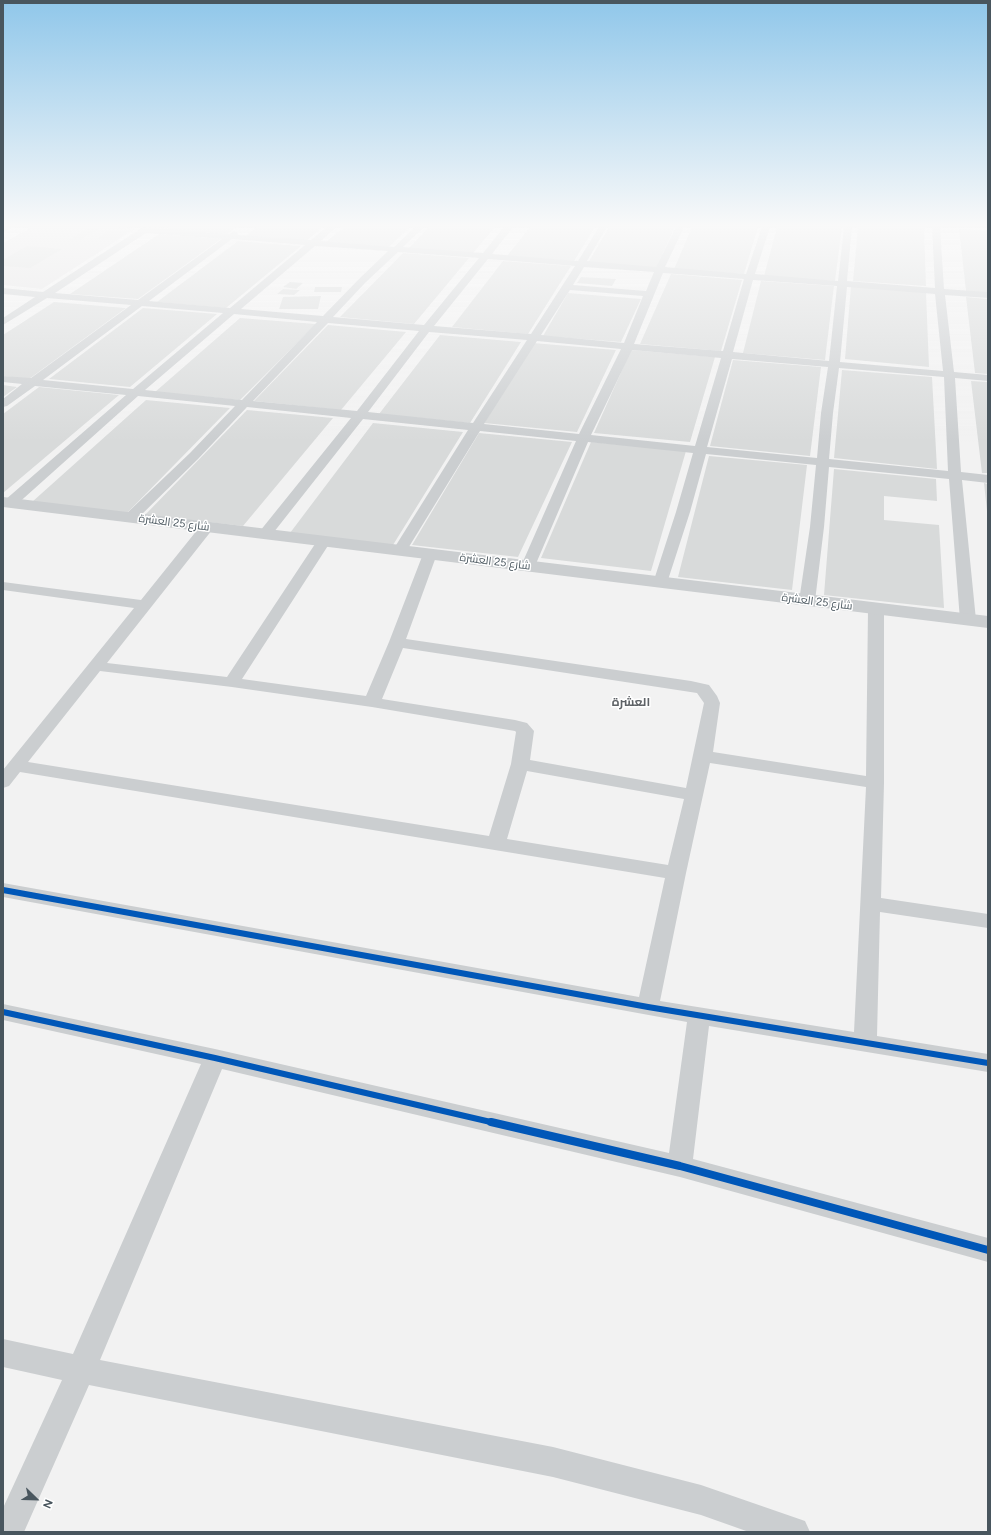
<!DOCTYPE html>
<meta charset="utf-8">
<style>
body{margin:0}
#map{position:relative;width:991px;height:1535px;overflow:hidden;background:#f2f2f2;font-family:Figtree,sans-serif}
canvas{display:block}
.frame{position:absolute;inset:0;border:4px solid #49565e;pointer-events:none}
.north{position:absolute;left:16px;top:1479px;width:40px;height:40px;-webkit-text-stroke:3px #fff;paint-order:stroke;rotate:113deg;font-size:11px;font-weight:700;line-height:16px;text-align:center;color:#49565e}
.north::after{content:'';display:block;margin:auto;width:14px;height:18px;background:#49565e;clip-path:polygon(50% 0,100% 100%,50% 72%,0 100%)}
</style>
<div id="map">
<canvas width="991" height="1535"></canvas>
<div class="frame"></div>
<div class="north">N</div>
</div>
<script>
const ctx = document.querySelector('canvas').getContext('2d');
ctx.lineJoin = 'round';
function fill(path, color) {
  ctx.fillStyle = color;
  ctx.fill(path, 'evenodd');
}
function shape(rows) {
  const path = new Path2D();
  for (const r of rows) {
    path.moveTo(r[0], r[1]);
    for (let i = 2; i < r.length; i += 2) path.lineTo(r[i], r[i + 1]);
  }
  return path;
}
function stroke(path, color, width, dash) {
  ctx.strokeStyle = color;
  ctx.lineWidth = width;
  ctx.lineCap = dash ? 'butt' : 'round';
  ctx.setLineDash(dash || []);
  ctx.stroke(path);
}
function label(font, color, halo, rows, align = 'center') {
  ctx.font = font + ' Figtree,Cairo,sans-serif';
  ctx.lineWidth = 3;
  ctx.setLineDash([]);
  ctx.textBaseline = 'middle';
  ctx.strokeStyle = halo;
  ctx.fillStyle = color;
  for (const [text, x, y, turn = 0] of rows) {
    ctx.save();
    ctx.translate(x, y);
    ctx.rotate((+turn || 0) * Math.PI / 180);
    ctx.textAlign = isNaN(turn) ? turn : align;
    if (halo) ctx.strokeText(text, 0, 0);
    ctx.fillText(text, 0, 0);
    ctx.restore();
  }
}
const education = shape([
 [32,227,113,227,135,229,42,289,3,285,3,243]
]);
const building = shape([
 [171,227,237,227,227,234,167,230],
 [257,227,323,227,306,241,245,237],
 [344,227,410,227,389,247,326,242],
 [429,227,495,227,473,253,408,249],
 [530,227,595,227,574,261,507,256],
 [609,227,675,227,656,268,588,263],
 [692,227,758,227,744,274,674,269],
 [777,227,842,227,835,281,764,276],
 [858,227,924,227,926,286,853,281],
 [87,228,98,229,80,240,69,240],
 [959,229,988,231,988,293,966,291],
 [109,230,129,231,117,240,96,239],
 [159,234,221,239,138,299,70,294],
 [238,241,301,246,226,308,157,302],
 [27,246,62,249,30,268,3,266,3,260],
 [403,253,469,258,414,324,340,317],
 [503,261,571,266,528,334,452,327],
 [671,274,742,280,721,351,640,344],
 [581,277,616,279,612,286,577,283],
 [761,281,834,286,825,360,743,353],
 [290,282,303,283,296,289,283,287],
 [851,286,926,292,929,367,845,359],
 [315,287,342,287,341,292,314,292],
 [283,289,300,290,294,295,277,294],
 [568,293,641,299,621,342,543,336],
 [321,296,318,309,279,309,283,297],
 [966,297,988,299,988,374,975,373],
 [54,302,126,308,29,379,3,376,3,335],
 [143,308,217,314,130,387,49,379],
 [240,318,316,324,240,400,155,392],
 [328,325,406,332,341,410,254,401],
 [440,335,521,342,470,423,379,414],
 [533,343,616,350,577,432,484,423],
 [631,350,715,357,690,442,594,433],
 [733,360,821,367,810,456,710,446],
 [842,370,932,377,937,469,834,458],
 [971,381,988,382,988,473,982,473],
 [3,385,17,387,3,397],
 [39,387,119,395,3,493,3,414],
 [146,400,230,408,127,513,32,502],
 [247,410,333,418,243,526,145,515],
 [373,423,463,432,393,545,290,533],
 [479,433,572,442,518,557,412,545],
 [591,442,686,451,651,571,541,558],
 [709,456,807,465,792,590,678,577],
 [834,469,936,479,937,501,884,496,884,520,939,525,944,608,824,595],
 [984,483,988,484,988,511,987,511]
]);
const minor = shape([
 [3,227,12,227,3,233,3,227],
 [143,227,229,234,234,231,237,232,238,235,311,240,327,227,336,227,321,241,394,247,415,227,424,227,403,247,483,253,504,227,513,227,492,254,578,261,599,227,607,227,587,261,656,267,676,227,684,227,665,267,746,274,762,227,770,227,755,274,838,281,844,227,852,227,847,281,935,288,932,227,940,227,944,289,988,292,988,298,945,295,954,372,988,375,988,381,955,378,961,472,988,475,988,483,962,480,976,620,973,623,968,625,963,623,960,620,949,479,829,467,824,527,815,601,812,604,807,606,802,604,799,601,810,527,816,465,706,454,690,512,667,583,665,586,660,587,655,586,653,583,676,512,693,453,588,442,535,566,533,569,528,570,523,569,521,566,576,441,480,431,407,550,405,553,400,554,395,553,393,550,468,430,363,419,270,537,265,538,260,537,258,534,260,531,351,418,247,407,198,459,135,521,130,522,125,521,123,518,125,515,190,453,235,406,138,396,15,506,5,506,3,503,5,500,126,395,35,386,7,406,3,407,3,399,22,384,3,382,3,376,31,378,131,305,47,298,3,325,3,318,35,297,3,294,3,288,43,292,143,227],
 [146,233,222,239,138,300,55,293,146,233],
 [232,239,305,245,230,308,149,301,232,239],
 [315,246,388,251,359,279,323,316,241,309,315,246],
 [398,252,479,258,424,325,333,317,365,283,398,252],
 [488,259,575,266,531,334,434,326,488,259],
 [584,267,654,272,646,291,573,285,584,267],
 [663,273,744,279,723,351,634,344,663,273],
 [753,280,837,286,829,361,733,352,753,280],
 [847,287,935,294,943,371,840,362,847,287],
 [570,290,643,296,624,343,541,335,570,290],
 [142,306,223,313,133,389,43,380,142,306],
 [234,314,317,322,242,400,145,390,234,314],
 [328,323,419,331,357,411,253,401,328,323],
 [429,332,527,340,473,423,368,412,429,332],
 [537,341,621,349,579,434,484,424,537,341],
 [632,350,721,358,695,446,591,435,632,350],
 [732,359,828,367,821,413,817,458,707,447,732,359],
 [839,368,944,377,948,471,829,459,833,413,839,368],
 [207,523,212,524,214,527,212,530,107,663,227,677,319,538,324,537,329,538,331,541,242,679,366,696,389,642,423,554,425,551,430,550,435,551,437,554,406,639,691,681,709,685,717,696,720,703,713,752,866,776,868,610,871,607,876,605,881,607,884,610,884,783,881,898,988,914,988,928,880,912,877,1036,988,1054,988,1072,709,1026,693,1159,988,1238,988,1262,680,1177,222,1069,100,1360,553,1447,701,1485,805,1521,810,1532,749,1532,701,1515,553,1477,89,1385,24,1532,3,1532,3,1508,62,1380,3,1367,3,1339,73,1354,201,1064,3,1020,3,1004,215,1049,669,1153,687,1022,3,897,3,883,639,997,665,878,20,772,9,786,3,788,3,770,134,608,3,590,3,582,141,600,202,524,207,523],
 [403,648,697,693,704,703,686,788,530,760,534,731,527,723,515,720,382,699,403,648],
 [100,671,232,687,372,707,515,731,516,732,511,764,489,836,28,762,100,671],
 [710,763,866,787,854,1032,660,1001,686,873,710,763],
 [527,771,684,799,668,865,507,839,527,771]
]);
const tertiary = shape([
 [3,497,988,616,988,628,3,507,3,497]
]);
const cyclewayFar1 = shape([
 [3,890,648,1007,988,1063],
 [3,1012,215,1058,495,1123]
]);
const cycleway = shape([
 [491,1122,680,1166,988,1250]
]);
const streetNames = [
 ["شارع 25 العشرة",174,523,7],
 ["شارع 25 العشرة",495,562,7],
 ["شارع 25 العشرة",817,602,7]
];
const neighbourhoodNames = [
 ["العشرة",631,702]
];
fill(education, '#e4e3e4');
fill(building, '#d8dada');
fill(minor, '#cbced0');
fill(tertiary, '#cbced0');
stroke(cyclewayFar1, '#0057b8', 6);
stroke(cycleway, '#0057b8', 8);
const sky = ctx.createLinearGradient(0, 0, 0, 442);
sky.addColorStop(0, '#90c7ea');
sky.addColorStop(0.51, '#f9f9f9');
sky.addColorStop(1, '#f9f9f900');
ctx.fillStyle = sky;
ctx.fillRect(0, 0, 991, 442);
label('11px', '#49565e', '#fff', streetNames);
label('bold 12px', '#5e6266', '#fff', neighbourhoodNames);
</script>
